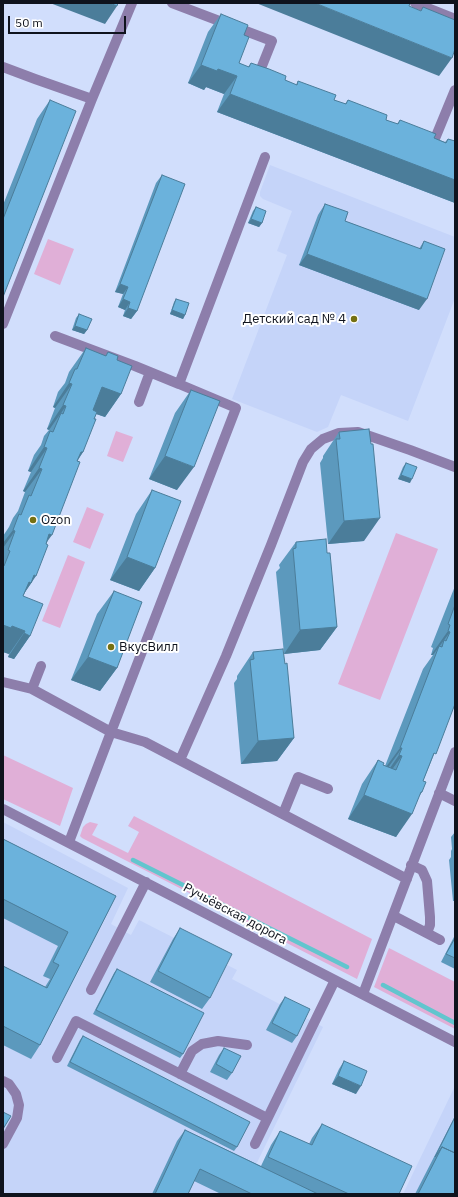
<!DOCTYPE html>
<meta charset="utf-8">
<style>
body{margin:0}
#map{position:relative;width:458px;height:1197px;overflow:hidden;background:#d1defc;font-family:"IBM Plex Sans",sans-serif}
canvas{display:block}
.frame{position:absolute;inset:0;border:4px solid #0f131d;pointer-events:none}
.scale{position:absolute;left:8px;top:16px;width:118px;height:18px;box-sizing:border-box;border:2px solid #0f131d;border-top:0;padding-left:5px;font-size:12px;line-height:14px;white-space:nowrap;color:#0f131d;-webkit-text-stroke:3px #fff;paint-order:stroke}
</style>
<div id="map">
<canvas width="458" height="1197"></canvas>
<div class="frame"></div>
<div class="scale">50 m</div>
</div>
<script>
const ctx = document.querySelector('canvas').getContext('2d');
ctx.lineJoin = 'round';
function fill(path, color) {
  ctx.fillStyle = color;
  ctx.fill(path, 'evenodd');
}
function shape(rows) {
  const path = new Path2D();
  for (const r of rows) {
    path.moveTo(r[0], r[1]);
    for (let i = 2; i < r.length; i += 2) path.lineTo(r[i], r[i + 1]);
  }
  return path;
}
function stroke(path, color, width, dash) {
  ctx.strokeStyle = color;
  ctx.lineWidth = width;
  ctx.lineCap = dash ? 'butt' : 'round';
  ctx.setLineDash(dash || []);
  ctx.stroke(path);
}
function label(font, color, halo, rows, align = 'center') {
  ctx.font = font + ' "IBM Plex Sans",sans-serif';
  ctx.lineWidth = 4;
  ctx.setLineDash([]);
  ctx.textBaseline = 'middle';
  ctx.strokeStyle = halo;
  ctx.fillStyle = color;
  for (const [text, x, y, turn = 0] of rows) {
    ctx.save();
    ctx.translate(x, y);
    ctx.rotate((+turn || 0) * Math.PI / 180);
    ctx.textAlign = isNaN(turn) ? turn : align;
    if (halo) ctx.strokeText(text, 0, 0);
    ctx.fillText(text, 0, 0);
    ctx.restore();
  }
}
const built = shape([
 [270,165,455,237,455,298,408,421,341,395,328,427,317,432,232,399,287,255,277,251,292,211,263,199,260,196,260,192],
 [3,822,128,888,111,924,131,935,139,920,237,970,232,979,323,1027,251,1175,289,1194,3,1194],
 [455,1086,455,1194,403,1194]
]);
const green = shape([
 [48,239,74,249,60,285,34,274],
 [116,431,133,437,123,462,107,456],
 [87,507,104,514,90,549,73,542],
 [396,533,438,549,380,700,338,684],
 [68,555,85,562,60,628,42,621],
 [3,755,73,788,60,826,3,799],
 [134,816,372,939,357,979,82,838,80,836,83,827,86,824,90,822,98,824,92,835,128,853,139,832,128,826],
 [389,948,455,982,455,1029,374,987]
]);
const stream = shape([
 [133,860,347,967],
 [383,985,455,1023]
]);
const minor = shape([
 [172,3,272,41,258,76,260,77],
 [415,3,455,19],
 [3,67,35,79,92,99],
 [434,141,455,90],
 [3,324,92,99,132,3],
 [55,336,135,366,179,384,265,157],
 [179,384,236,408,111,732,145,742,407,879],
 [139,402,150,372],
 [3,682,32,689,111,732,69,842],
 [32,689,41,666],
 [180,760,226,656,271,545,303,462,311,449,323,439,339,433,358,432,410,450,455,467],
 [439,793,455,801],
 [3,809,455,1042],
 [283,814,298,777,328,789],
 [411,865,422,870,427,881,430,917,430,925,427,933],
 [394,916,440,940],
 [91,990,146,882],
 [363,994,455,752],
 [57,1058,76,1021,267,1118],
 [180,1074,192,1051,202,1044,218,1041,247,1045],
 [3,1081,9,1084,16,1094,19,1105,17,1118,3,1144],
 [255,1144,335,980]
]);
const wall = shape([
 [221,14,244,35,239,63,248,67,251,63,285,80,296,85,298,81,334,100,345,104,348,100,386,120,397,124,400,120,434,138,445,142,448,139,455,141,455,203,217,112,224,94,206,87,204,90,188,83,208,32],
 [50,100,3,297,3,205,37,119],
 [162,175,137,311,131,319,123,316,125,310,118,307,123,294,115,292,156,183],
 [325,204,345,221,419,249,424,241,419,310,299,265,318,215],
 [256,207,262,223,259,227,248,223,253,211],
 [176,299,185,315,183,319,170,314,174,302],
 [79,314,87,330,84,334,72,330,76,318],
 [86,348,105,356,108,352,117,360,121,394,105,417,96,414,83,452,78,460,32,582,25,592,23,596,30,636,14,659,8,657,9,654,3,652,3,536,9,527,13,518,18,511,25,492,23,491,31,472,28,471,34,455,41,445,44,436,49,430,47,429,55,408,53,407,58,392,65,383,69,372],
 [191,390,177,490,149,479,175,413],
 [339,432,364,541,328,544,320,463,323,458,323,456],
 [406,463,410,483,398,479,403,467],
 [152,490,155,568,139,591,110,580,136,514],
 [296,542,327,553,337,627,320,650,284,654,276,572,280,568,279,565],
 [455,586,455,704,423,781,418,798,396,837,348,819,362,784,378,760,383,765,385,766,423,669,433,655,431,655,433,648,431,647],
 [114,591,117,668,100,691,71,680,97,614],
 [253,652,285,664,294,738,277,761,241,764,234,683,237,679,237,676],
 [455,832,455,901,453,901,449,860,451,857,451,851,452,849,451,837],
 [3,839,116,896,40,1045,31,1059,3,1045,3,966,45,987,50,979,43,976,58,946,3,918],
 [180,928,210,998,202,1009,150,982,173,939],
 [455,935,455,969,441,962],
 [117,969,183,1054,180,1058,93,1014,114,973],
 [285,997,297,1036,292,1043,266,1030,280,1004],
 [83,1036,237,1147,234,1151,67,1066,80,1040],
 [224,1048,232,1073,227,1080,210,1072,219,1055],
 [344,1061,356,1094,332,1084,339,1069],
 [455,1116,455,1194,415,1194],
 [322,1124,399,1194,221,1194,194,1181,188,1194,152,1194,177,1141,185,1130,261,1166,271,1145,280,1131,309,1144,312,1138]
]);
const shadedWall = shape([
 [50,3,110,3,117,6,105,24],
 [256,3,315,3,452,58,439,76],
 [201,65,218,69,237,76,224,94,206,87,204,90,188,83],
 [230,94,455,180,455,203,217,112],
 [251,219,262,223,259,227,248,223],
 [307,254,427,299,419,310,299,265],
 [120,284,128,287,123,294,115,292],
 [123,299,130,302,125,310,118,307],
 [128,308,137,311,131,319,123,316],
 [172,310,185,315,183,319,170,314],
 [75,326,87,330,84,334,72,330],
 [69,383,72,384,55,408,53,407],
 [102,387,121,394,105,417,85,410],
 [63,405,66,406,49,430,47,429],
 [44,447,47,448,31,472,28,471],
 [81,452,83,452,67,476],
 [165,456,194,467,177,490,149,479],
 [39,468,42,469,25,492,23,491],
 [401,475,412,479,410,483,398,479],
 [380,518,364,541,328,544,344,521],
 [13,530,15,531,3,548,3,543],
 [49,534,52,535,35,558],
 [127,557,155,568,139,591,110,580],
 [34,575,36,576,15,607,29,582],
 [3,625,12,626,25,631,9,654,3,652],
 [337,627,320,650,284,654,300,630],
 [448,631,450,632,433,655,431,655],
 [24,633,30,636,14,659,8,657],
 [88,657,117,668,100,691,71,680],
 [294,738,277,761,241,764,258,741],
 [400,748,402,748,385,772,383,771],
 [399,755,402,756,385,779,383,778],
 [421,792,422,792,408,812,412,814,396,837,348,819,364,795],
 [338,1076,361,1086,356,1094,332,1084]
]);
const building = shape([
 [110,3,118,3,117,6,110,3],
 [315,3,410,3,409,6,421,11,423,7,455,20,455,49,452,58,315,3],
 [221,14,248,25,244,35,249,37,239,63,249,67,251,63,269,69,286,76,285,80,297,85,298,81,336,95,334,100,346,104,348,100,387,115,386,120,398,124,400,120,436,134,434,138,446,143,448,139,455,141,455,180,230,94,237,76,218,69,217,71,201,65,221,14],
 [50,100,76,111,3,297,3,219,50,100],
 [162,175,185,184,137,311,128,308,130,302,123,299,128,287,120,284,162,175],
 [325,204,348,212,345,221,421,249,424,241,445,249,427,299,307,254,325,204],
 [256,207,266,211,262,223,251,219,256,207],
 [176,299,189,303,185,315,172,310,176,299],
 [79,314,92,319,87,330,75,326,79,314],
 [86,348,106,356,108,352,118,356,117,360,132,366,121,394,102,387,93,410,97,412,94,419,96,419,83,452,81,452,77,461,80,462,52,535,49,534,46,544,48,545,36,576,34,575,31,583,29,582,23,596,43,604,30,636,24,633,25,631,12,626,11,628,3,625,3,565,4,566,10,551,8,550,15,531,13,530,19,514,21,515,29,495,31,496,42,469,39,468,47,448,44,447,50,431,53,432,61,413,63,414,66,406,63,405,72,384,69,383,75,369,77,369,86,348],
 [191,390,220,401,194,467,165,456,191,390],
 [369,429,371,444,373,444,380,518,344,521,336,439,340,439,339,432,369,429],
 [406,463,417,467,412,479,401,475,406,463],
 [152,490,181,501,155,568,127,557,152,490],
 [326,539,327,553,330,553,337,627,300,630,293,549,296,548,296,542,326,539],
 [114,591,142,602,117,668,88,657,114,591],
 [455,605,455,704,436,754,434,753,423,781,426,782,422,792,421,792,412,814,364,795,378,760,384,763,383,765,396,770,402,756,399,755,402,748,400,748,439,646,442,647,444,640,446,641,450,632,448,631,450,625,448,624,455,605],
 [283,649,285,664,287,663,294,738,258,741,250,660,254,659,253,652,283,649],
 [3,839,116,896,40,1045,3,1026,3,966,47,988,59,965,53,962,68,932,3,899,3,839],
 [180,928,232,954,210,998,158,971,180,928],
 [455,938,455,958,446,954,455,938],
 [117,969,204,1013,183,1054,96,1010,117,969],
 [285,997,310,1009,297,1036,272,1023,285,997],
 [83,1036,250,1122,237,1147,70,1062,83,1036],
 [224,1048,241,1056,232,1073,216,1064,224,1048],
 [344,1061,367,1071,361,1086,338,1076,344,1061],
 [3,1112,11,1116,3,1129,3,1112],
 [455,1117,455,1153,442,1147,435,1157,455,1117],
 [322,1124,412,1166,399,1194,349,1194,268,1157,280,1131,312,1145,322,1124],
 [185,1130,318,1194,252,1194,200,1169,188,1194,155,1194,185,1130],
 [442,1147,455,1153,455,1194,418,1194,442,1147]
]);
const markers = [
 [354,319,4,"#757012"],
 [33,520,4,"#757012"],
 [111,647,4,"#757012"]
];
const poiNames = [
 ["Детский сад № 4",346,319,"right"],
 ["Ozon",41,520],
 ["ВкусВилл",119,647]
];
const streetNames = [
 ["Ручьёвская дорога",235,914,28]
];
fill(built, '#c5d4f9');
fill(green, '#e0afd7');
stroke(stream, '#62c5ce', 4.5);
stroke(minor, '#8d7eab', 10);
fill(wall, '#5c99bd');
fill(shadedWall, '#4b7d9a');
fill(building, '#6bb2dc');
stroke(building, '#4b7d9a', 1);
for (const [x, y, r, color] of markers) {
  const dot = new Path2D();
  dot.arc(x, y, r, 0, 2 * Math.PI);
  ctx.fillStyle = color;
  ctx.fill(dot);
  stroke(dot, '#fff', 1.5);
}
label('13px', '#0f131d', '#fff', poiNames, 'left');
label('13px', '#0f131d', '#fff', streetNames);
</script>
